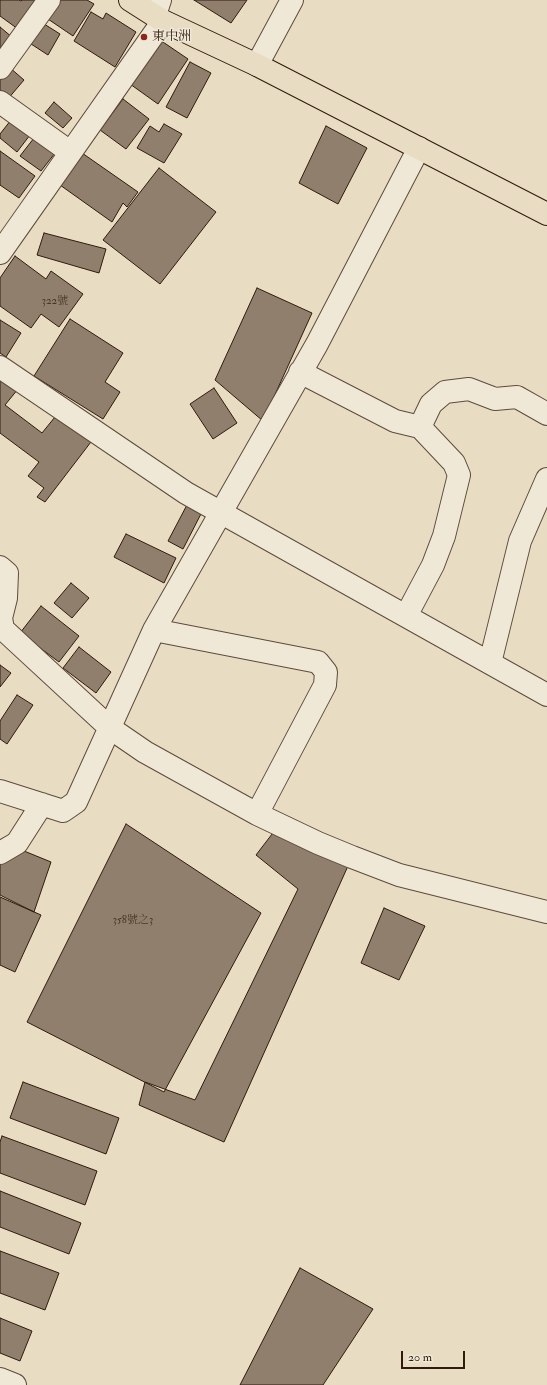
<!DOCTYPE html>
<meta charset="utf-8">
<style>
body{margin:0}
#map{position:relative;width:547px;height:1385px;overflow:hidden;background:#e8dcc2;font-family:"IM FELL Double Pica",serif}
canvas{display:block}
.scale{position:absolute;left:401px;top:1351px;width:64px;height:18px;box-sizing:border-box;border:2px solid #301b0e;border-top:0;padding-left:5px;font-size:12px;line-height:14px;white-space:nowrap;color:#301b0e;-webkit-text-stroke:3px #f0e8d7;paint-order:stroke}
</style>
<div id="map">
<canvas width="547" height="1385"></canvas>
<div class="scale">20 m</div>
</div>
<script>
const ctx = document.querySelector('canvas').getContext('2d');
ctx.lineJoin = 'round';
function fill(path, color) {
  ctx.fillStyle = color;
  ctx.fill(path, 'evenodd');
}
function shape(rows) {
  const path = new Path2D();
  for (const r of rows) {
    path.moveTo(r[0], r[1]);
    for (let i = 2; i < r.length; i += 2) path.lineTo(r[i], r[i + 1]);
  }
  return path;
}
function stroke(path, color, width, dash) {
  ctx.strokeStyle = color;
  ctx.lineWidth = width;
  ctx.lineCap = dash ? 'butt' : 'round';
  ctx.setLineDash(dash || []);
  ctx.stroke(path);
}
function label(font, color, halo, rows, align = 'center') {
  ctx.font = font + ' "IM FELL Double Pica","Noto Serif TC",serif';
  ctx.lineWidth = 3;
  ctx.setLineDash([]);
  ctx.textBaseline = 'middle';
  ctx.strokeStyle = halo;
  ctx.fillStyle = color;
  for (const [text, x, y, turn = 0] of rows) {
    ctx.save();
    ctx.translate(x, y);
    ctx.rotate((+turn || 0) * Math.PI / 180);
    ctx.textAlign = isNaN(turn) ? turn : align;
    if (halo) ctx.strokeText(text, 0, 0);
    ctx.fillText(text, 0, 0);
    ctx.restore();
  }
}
const building = shape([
 [0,0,19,0,21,1,22,0,40,0,18,29,0,16,0,0],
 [57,0,87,0,94,4,73,36,45,17,57,0],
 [194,0,247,0,231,23,194,0],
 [91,12,103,19,106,13,136,32,115,67,74,41,91,12],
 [41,22,60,34,48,55,28,42,41,22],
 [0,27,13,38,3,50,0,48,0,27],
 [160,40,188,59,158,104,130,84,160,40],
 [190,62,211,73,187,118,166,107,190,62],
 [9,67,24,80,7,100,0,94,0,79,9,67],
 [123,99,149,119,126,149,100,130,123,99],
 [54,102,72,118,63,128,45,113,54,102],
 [11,120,30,135,17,152,0,138,0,134,11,120],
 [164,124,182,134,164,163,137,148,150,126,159,132,164,124],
 [326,126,367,148,338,204,299,183,326,126],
 [34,138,55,153,41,171,20,156,34,138],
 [0,151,35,176,19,198,0,185,0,151],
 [82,153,138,192,127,207,123,203,112,222,60,185,82,153],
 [159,168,216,212,160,284,103,240,159,168],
 [44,233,106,249,99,273,37,255,44,233],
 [15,256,46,279,51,271,83,294,59,327,41,314,31,328,0,306,0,278,15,256],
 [257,288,312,313,263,421,215,380,257,288],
 [70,319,123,353,105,382,120,392,103,419,34,376,70,319],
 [0,320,21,333,6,357,0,353,0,320],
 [0,375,18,389,5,405,42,433,59,412,94,438,45,502,37,497,44,488,28,476,39,462,0,433,0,375],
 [214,388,237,423,213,439,190,404,214,388],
 [188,503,203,510,183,549,168,541,188,503],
 [126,534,176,558,164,583,114,557,126,534],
 [71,583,89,598,72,618,54,603,71,583],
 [41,606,79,636,59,662,20,633,41,606],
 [79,647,111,672,96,693,63,668,79,647],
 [0,665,11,673,0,687,0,665],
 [17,695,33,705,7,744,0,739,0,721,17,695],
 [126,824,261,913,164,1092,27,1022,126,824],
 [279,825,352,857,224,1142,139,1105,145,1082,195,1100,298,889,256,855,279,825],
 [2,842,51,862,34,912,0,895,0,846,2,842],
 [0,897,41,915,15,972,0,965,0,897],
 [384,908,425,926,399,980,361,963,384,908],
 [23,1082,119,1118,106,1154,10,1118,23,1082],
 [2,1136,97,1171,85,1205,0,1173,0,1142,2,1136],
 [0,1191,81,1223,69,1254,0,1227,0,1191],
 [0,1251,59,1273,45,1310,0,1293,0,1251],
 [300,1268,373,1309,323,1385,240,1385,300,1268],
 [0,1318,32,1331,20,1361,0,1353,0,1318]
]);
const minor = shape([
 [155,15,160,0],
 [257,65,292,0],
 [0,68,49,0],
 [0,102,70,152],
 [0,253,163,21],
 [0,367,186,493,547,695],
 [300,372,395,421,420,427,431,404,445,392,469,389,495,399,517,397,547,414],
 [0,567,7,573,6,598,1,618,3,629,110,728,145,752,257,814,318,843,352,857,399,875,547,912],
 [406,616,433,565,444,536,459,475,454,463,420,427],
 [154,630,318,662,326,672,325,685,257,814],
 [490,663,520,541,547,479],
 [0,791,63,811,76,802,154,630,317,344,419,148],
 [0,853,17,843,42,804],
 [0,1379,15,1385]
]);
const major = shape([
 [130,0,163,21,257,65,547,214]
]);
const markers = [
 [144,37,4,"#8f2418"]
];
const numberNames = [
 ["322號",55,302],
 ["358號之3",133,921]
];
const poiNames = [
 ["東中洲",152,37]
];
fill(building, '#907f6c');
stroke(building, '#301b0e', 1);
stroke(minor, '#5e4b3b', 24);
stroke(major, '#301b0e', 24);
stroke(minor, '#f0e8d7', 22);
stroke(major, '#e8dcc2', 22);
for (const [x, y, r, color] of markers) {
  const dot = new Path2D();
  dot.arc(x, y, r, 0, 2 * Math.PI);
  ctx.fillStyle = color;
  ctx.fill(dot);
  stroke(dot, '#f0e8d7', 1.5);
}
label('11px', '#483426', null, numberNames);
label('13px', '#301b0e', '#f0e8d7', poiNames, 'left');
</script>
